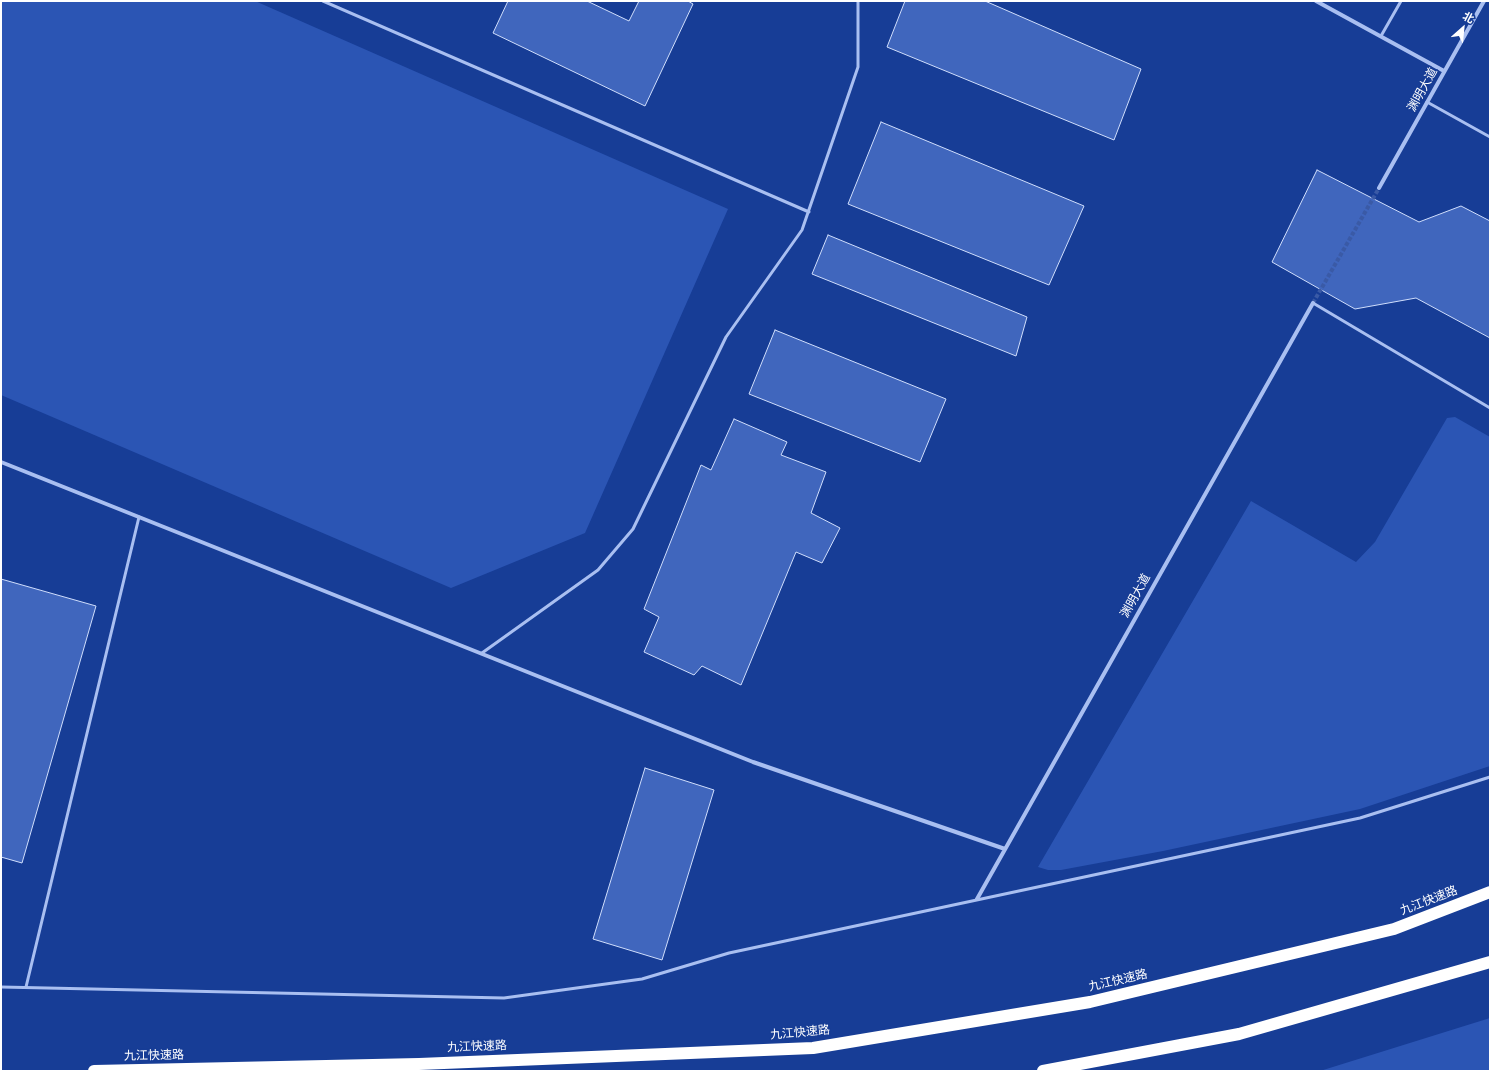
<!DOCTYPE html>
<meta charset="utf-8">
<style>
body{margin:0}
#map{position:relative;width:1491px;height:1072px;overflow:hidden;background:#173d96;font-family:"DM Sans","Noto Sans SC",sans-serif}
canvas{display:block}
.frame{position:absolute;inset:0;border:2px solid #fff;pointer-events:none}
.north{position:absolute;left:1443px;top:8px;width:40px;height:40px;-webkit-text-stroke:3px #173d96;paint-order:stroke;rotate:27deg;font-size:11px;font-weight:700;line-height:16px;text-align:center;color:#fff}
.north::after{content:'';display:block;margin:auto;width:14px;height:18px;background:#fff;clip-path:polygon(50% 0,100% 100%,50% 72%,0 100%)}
</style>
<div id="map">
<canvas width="1491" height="1072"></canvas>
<div class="frame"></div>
<div class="north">北</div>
</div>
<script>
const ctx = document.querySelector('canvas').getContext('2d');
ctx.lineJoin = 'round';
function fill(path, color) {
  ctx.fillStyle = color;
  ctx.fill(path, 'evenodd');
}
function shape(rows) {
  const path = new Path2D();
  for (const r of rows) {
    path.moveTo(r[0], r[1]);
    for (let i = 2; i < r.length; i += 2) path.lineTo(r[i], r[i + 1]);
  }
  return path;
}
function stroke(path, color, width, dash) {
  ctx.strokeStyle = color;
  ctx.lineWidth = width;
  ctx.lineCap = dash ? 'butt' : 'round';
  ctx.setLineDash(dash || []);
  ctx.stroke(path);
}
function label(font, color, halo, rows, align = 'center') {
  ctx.font = font + ' "DM Sans","Noto Sans SC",sans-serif';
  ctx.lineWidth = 3;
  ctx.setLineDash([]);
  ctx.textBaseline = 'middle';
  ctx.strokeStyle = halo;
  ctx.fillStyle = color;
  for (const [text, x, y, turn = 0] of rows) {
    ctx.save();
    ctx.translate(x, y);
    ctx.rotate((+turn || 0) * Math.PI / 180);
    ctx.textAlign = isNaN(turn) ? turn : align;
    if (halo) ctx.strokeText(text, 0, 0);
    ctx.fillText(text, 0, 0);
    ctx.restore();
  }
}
const green = shape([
 [1,1,255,1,728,209,585,533,451,588,1,395],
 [1455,417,1490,437,1490,766,1360,809,1163,851,1061,870,1048,870,1038,867,1251,501,1356,562,1375,542,1447,418],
 [1490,1018,1490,1071,1320,1071]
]);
const building = shape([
 [508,1,587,1,629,21,639,1,688,1,693,4,645,106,493,33,508,1],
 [905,1,985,1,1141,69,1114,140,887,47,905,1],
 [881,122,1084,206,1049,285,848,204,881,122],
 [1317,170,1419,222,1461,206,1490,221,1490,338,1416,298,1355,309,1272,262,1317,170],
 [828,235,1027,317,1016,356,812,274,828,235],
 [775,330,946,399,920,462,749,394,775,330],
 [734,419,787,442,781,455,826,472,811,513,840,528,822,563,796,552,741,685,702,666,694,675,644,652,659,617,644,609,701,465,711,470,734,419],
 [1,579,96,606,22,863,1,857,1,579],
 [645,768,714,790,662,960,593,939,645,768]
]);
const streetTunnel = shape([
 [1313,303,1379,188]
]);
const lane = shape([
 [323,1,809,212],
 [1381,36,1401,1],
 [1427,102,1490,137],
 [1313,303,1490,408],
 [482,653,598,570,633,529,726,337,802,230,858,67,858,1],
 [1,987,504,998,642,979,729,953,1360,818,1490,777],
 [26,987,139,517]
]);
const street = shape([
 [1316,1,1444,71],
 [1379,188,1484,1],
 [1,462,753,762,1005,849],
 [977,899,1313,303]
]);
const highway = shape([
 [94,1071,419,1064,813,1048,1090,1002,1394,929,1490,892],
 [1043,1071,1239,1034,1490,962]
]);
const streetNames = [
 ["渊明大道",1423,90,-61],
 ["渊明大道",1136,596,-61],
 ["九江快速路",1429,901,-21],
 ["九江快速路",1118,981,-13],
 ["九江快速路",800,1033,-5],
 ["九江快速路",477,1047,-2],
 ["九江快速路",154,1056,-1]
];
fill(green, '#2b55b4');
fill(building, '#4066bd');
stroke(building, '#d0defc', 1);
stroke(streetTunnel, '#3a5aa6', 4, [4, 2]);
stroke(lane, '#a9bff1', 3);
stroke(street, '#a9bff1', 4);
stroke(highway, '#fff', 12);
label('12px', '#fff', '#173d96', streetNames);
</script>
